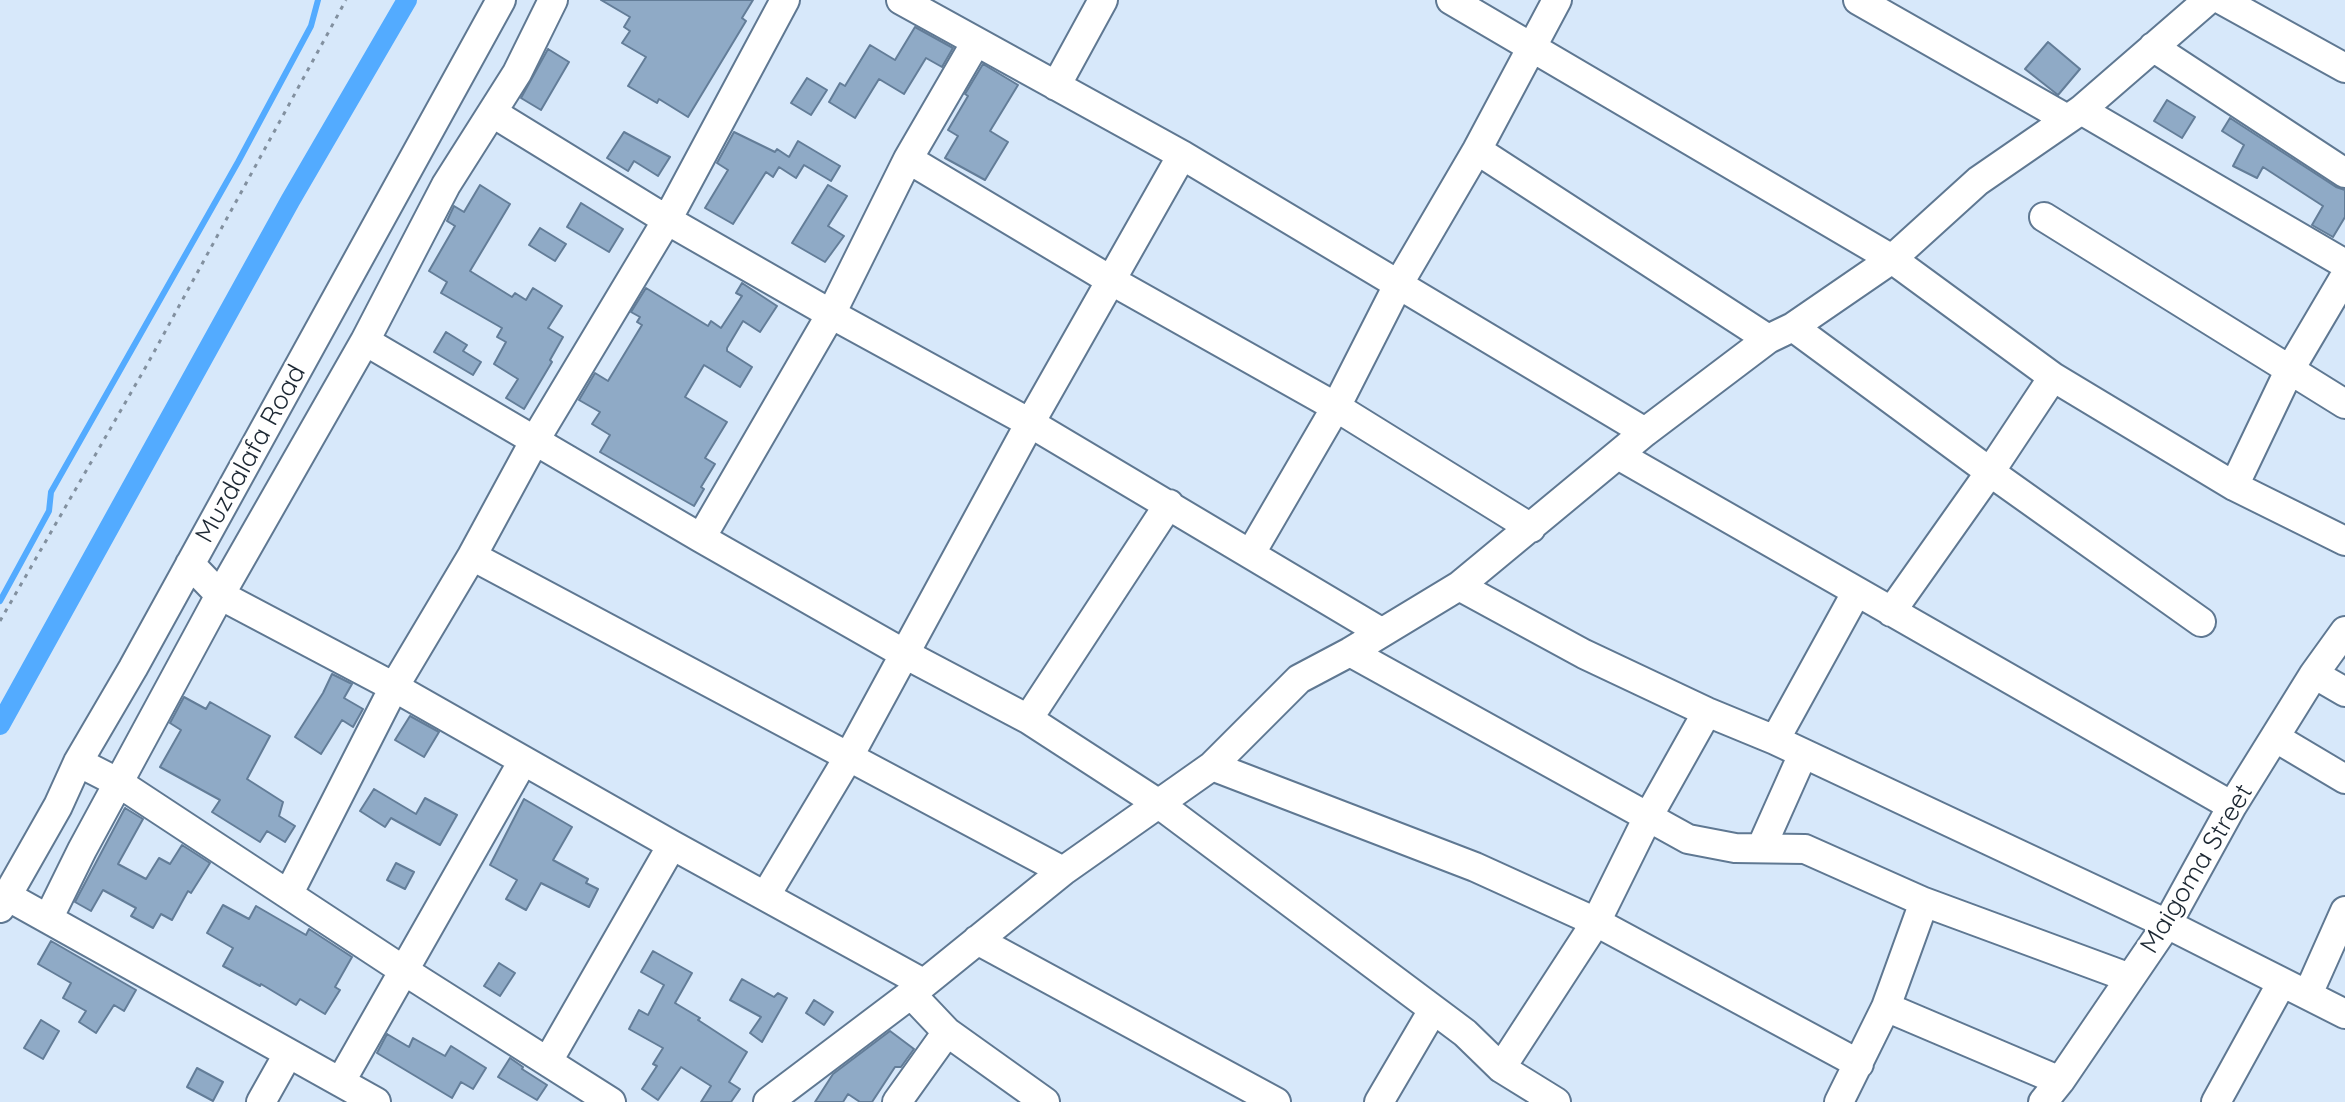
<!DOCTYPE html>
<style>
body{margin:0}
canvas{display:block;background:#d7e8fa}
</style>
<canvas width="2345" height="1102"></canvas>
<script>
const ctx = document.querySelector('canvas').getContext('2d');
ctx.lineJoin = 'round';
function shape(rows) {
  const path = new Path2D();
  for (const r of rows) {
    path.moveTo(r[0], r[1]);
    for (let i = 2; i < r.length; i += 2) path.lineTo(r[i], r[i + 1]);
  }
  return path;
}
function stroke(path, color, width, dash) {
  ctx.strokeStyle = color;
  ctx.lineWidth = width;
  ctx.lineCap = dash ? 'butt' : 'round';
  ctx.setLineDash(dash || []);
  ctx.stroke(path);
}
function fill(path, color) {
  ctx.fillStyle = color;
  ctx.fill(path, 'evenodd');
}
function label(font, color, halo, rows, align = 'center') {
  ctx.font = font + ' Quicksand,sans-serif';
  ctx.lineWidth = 6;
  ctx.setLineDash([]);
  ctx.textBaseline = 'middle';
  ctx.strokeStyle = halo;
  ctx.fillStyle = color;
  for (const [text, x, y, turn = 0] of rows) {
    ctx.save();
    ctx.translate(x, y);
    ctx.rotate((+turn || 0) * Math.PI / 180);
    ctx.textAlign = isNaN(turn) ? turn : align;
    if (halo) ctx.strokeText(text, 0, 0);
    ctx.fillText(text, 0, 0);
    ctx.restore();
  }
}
const stream = shape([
 [0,601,49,511,51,492,238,162,311,26,318,0]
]);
const canal = shape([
 [0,725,290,201,407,0]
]);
const building = shape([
 [601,0,753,0,742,18,746,21,688,117,659,99,657,103,628,86,646,57,622,43,630,31,624,27,630,17,601,0],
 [915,27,953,48,942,67,926,58,904,94,879,79,855,118,829,102,840,83,845,86,870,45,895,60,915,27],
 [2048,42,2080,69,2058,95,2025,69,2048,42],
 [548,49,569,62,541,110,521,98,548,49],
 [983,64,1018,85,990,131,1008,142,985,180,945,158,958,136,948,130,968,96,965,94,983,64],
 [807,78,827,90,811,115,791,103,807,78],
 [2167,100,2195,117,2182,138,2154,121,2167,100],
 [2230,118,2336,187,2345,190,2345,217,2333,237,2312,225,2323,206,2263,167,2257,178,2233,166,2244,145,2222,131,2230,118],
 [624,132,670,157,658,176,634,161,628,171,607,158,624,132],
 [734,132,775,152,777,149,789,157,798,141,840,166,831,181,804,165,796,178,779,167,773,177,766,172,733,224,705,208,728,170,717,163,734,132],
 [480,185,510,204,470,271,512,297,515,293,526,300,533,288,562,306,548,328,563,337,550,360,552,362,524,409,506,398,518,379,494,364,506,342,497,337,502,328,441,293,447,282,429,271,455,226,447,221,454,206,464,212,480,185],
 [828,185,847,196,828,226,844,236,825,262,792,243,828,185],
 [581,203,623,229,609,252,567,227,581,203],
 [540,228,566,244,555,261,529,245,540,228],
 [742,283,777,306,760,332,743,321,727,348,727,351,752,367,740,387,704,365,685,397,727,422,705,458,715,464,701,487,704,489,694,506,600,452,610,435,592,424,600,412,579,400,595,373,608,381,642,325,637,322,640,317,631,312,646,288,708,326,711,321,721,328,742,296,736,293,742,283],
 [446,332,467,345,463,351,481,362,473,375,434,352,446,332],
 [332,674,352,684,344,698,363,709,353,727,342,720,321,754,295,737,323,693,332,674],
 [184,697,206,709,210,702,270,736,247,779,283,802,279,816,295,826,285,842,267,831,260,842,212,812,220,800,160,767,181,730,170,723,184,697],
 [410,716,439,732,424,757,395,740,410,716],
 [374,789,416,814,425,798,457,815,440,845,391,818,385,827,360,811,374,789],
 [524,799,572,827,553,860,588,879,586,883,598,889,589,907,541,883,526,910,506,899,517,880,490,865,524,799],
 [125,808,143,819,118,864,146,879,159,858,170,864,182,845,210,863,191,893,188,891,172,920,161,914,153,928,131,916,136,908,103,890,91,911,75,902,125,808],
 [396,863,414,872,405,889,387,880,396,863],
 [223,905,249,919,256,906,306,935,309,929,352,957,335,987,340,990,325,1014,300,999,296,1005,261,984,260,986,223,966,233,948,207,933,223,905],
 [51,941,136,990,124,1011,114,1005,96,1033,79,1022,86,1011,63,998,71,983,38,964,51,941],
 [653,951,692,973,675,1003,700,1018,698,1020,747,1052,729,1082,740,1089,731,1102,701,1102,711,1086,681,1067,658,1100,642,1089,657,1066,653,1064,663,1048,629,1029,639,1010,648,1015,664,985,641,972,653,951],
 [499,963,515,973,500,996,484,986,499,963],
 [742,979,774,997,778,993,787,998,762,1042,750,1033,761,1017,730,1000,742,979],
 [814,1000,833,1012,824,1025,806,1013,814,1000],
 [41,1020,59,1031,43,1059,24,1048,41,1020],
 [890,1031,914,1049,901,1067,895,1067,872,1102,860,1102,848,1094,843,1102,815,1102,833,1074,890,1031],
 [387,1034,409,1047,413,1038,445,1056,451,1046,486,1068,473,1089,461,1082,452,1098,377,1053,387,1034],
 [510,1058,523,1067,522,1069,547,1085,537,1100,498,1077,510,1058],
 [197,1068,223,1082,213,1101,187,1087,197,1068]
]);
const path = shape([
 [0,621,148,363,346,0]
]);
const minor = shape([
 [901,0,1182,155,1645,432],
 [1451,0,1892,259,2053,377,2234,486,2345,541],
 [1858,0,2067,119],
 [2222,0,2345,68],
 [2153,47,2345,173],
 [1056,86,1103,0],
 [2081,110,2345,264],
 [493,113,667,220,831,314,1030,423,1381,632],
 [1477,150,1768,339],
 [908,159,1112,281,1336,407,1531,528],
 [2044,217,2345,404],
 [1793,327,1990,472,2201,622],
 [365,341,701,538,903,653,1028,719,1159,804,1465,1033,1501,1068,1556,1102],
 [1620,456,2232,806],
 [2234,486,2289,371,2345,276],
 [701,538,831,314,908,159,976,42],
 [1251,553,1336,407,1398,285,1477,150,1557,0],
 [472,556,1063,871],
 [190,564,220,595,394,687,672,845,923,983],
 [1459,586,1584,654,1707,712,1775,740,2167,924,2345,1014],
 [1891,612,1990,472,2053,377],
 [1350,652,1688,839,1735,848,1805,849,1924,902,2130,978],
 [2314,674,2345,692],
 [1028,719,1169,504],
 [2276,738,2345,779],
 [1775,740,1856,593],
 [78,762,119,783,403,970,611,1102],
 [1212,766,1475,867,1596,922,1859,1064],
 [1761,848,1803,754],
 [289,893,394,687,472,556,535,440,667,220,785,0],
 [766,895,848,758,1030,423,1182,155],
 [7,896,376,1102],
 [0,908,58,806,78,762,133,668,501,0],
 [48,919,82,850,220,595,365,341,446,185,517,73,553,0],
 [977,940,1276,1102],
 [911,994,947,1032,1045,1102],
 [2308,994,2345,911],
 [1886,1007,2060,1081],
 [548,1061,672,845],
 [1501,1068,1596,922,1648,817,1707,712],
 [341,1081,523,761],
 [261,1102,288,1054],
 [768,1102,911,994,1063,871,1212,766,1299,679,1350,652,1459,586,1645,432,1768,339,1793,327,1892,259,1978,181,2081,110,2208,0],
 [897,1102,947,1032],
 [1379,1102,1433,1010],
 [1839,1102,1886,1007,1924,902],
 [2043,1102,2060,1081,2167,924,2232,806,2314,674,2345,631],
 [2216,1102,2281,984]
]);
const streetNames = [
 ["Muzdalafa Road",251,454,-61],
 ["Maigoma Street",2197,869,-59]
];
stroke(stream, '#53abff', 6);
stroke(canal, '#53abff', 20);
fill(building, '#8faac6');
stroke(building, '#637d98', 2);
stroke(minor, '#5f7892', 32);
stroke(path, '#82909f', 3, [4, 6]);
stroke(minor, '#fff', 28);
label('26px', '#1d2833', '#fff', streetNames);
</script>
